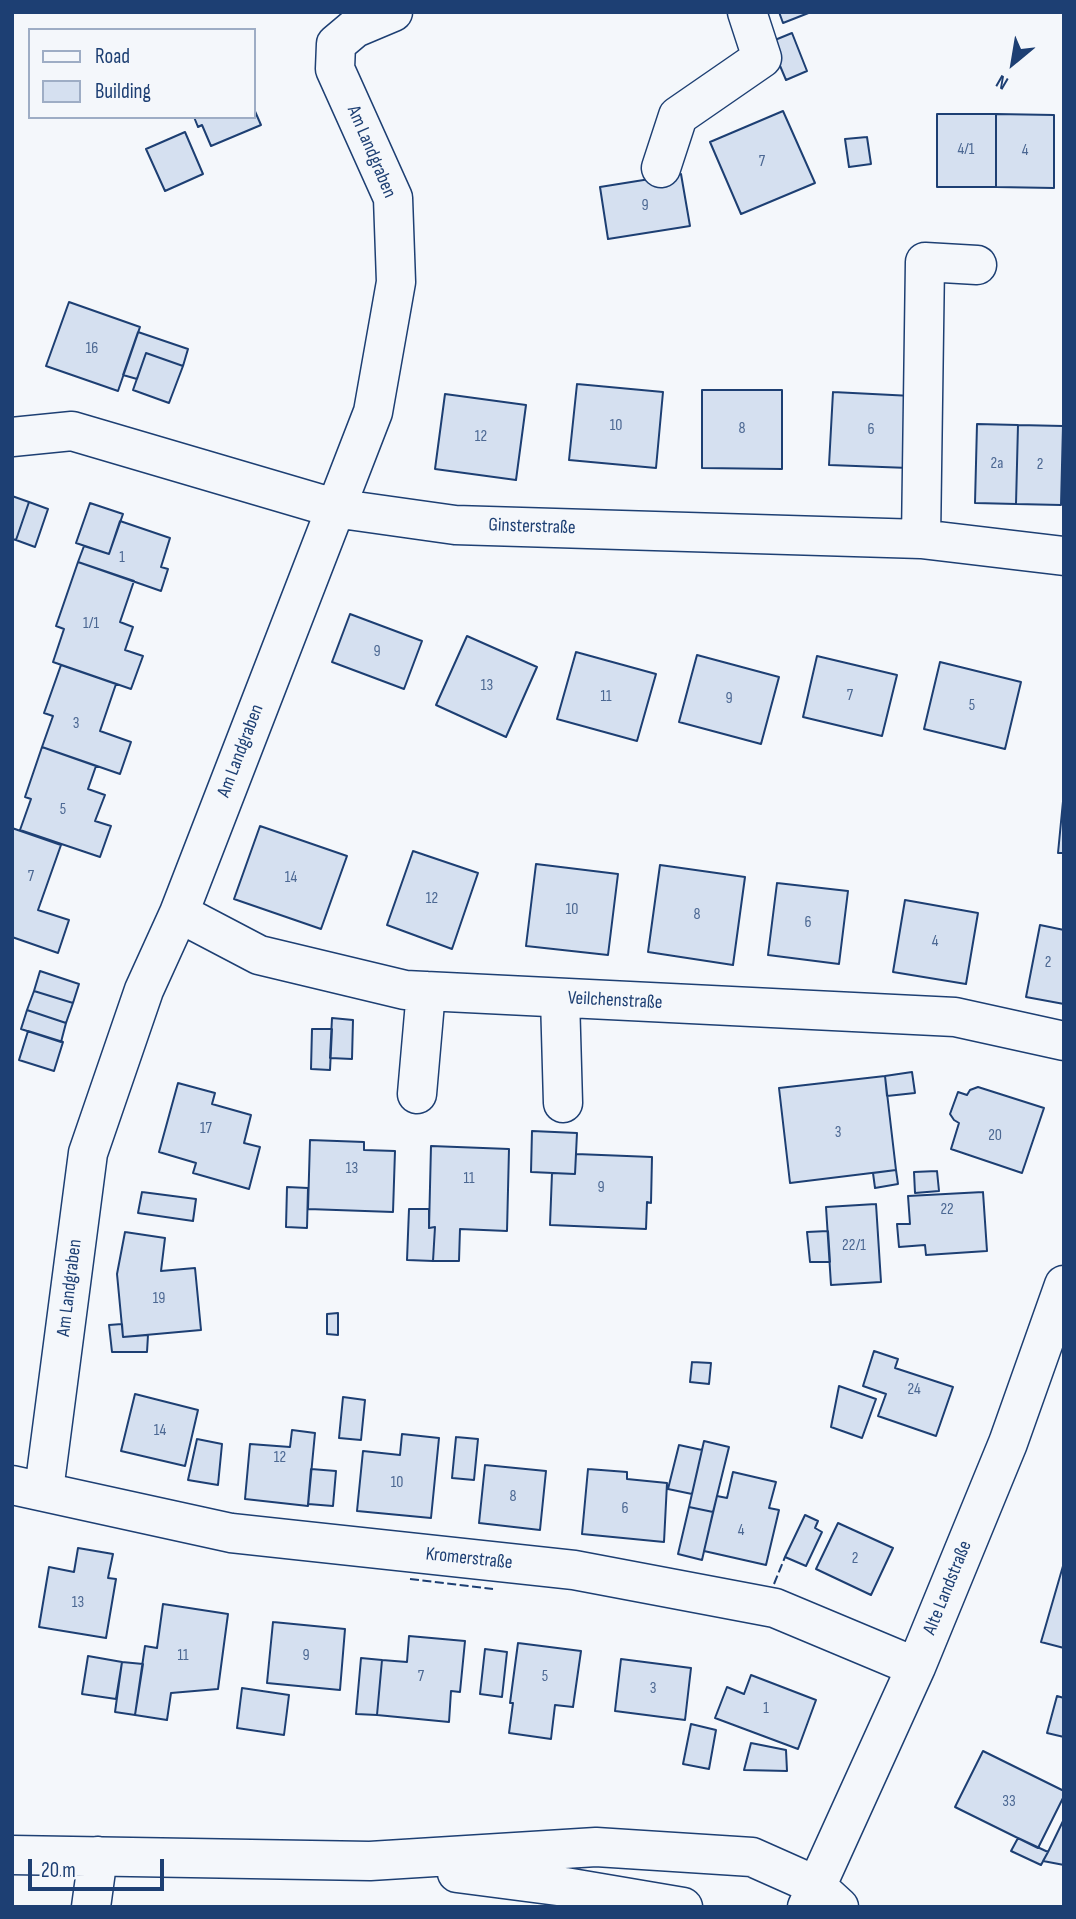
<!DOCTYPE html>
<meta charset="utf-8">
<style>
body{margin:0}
#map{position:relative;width:1076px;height:1919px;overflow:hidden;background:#f4f7fb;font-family:"Sofia Sans Condensed",sans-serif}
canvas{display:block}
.frame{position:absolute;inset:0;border:14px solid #1d3f73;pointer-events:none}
.legend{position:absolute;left:28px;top:28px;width:228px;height:91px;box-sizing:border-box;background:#f4f7fb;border:2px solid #9eadc5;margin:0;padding:9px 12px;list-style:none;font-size:21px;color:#1d3f73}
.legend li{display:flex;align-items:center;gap:14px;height:35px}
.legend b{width:35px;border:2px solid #9eadc5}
.north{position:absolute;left:978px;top:28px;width:70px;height:70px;-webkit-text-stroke:5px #f4f7fb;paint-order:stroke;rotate:210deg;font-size:19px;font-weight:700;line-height:28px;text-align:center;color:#1d3f73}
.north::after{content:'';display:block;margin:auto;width:24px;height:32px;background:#1d3f73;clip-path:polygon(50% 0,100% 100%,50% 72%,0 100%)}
.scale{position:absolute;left:28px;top:1859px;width:136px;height:32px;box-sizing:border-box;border:4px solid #1d3f73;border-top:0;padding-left:9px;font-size:21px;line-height:24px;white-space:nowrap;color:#1d3f73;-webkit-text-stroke:5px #f4f7fb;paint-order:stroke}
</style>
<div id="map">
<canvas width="1076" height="1919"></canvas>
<div class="frame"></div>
<ul class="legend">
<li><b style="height:9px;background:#f4f7fb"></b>Road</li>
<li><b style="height:19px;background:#d5e0f0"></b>Building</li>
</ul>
<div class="north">N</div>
<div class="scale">20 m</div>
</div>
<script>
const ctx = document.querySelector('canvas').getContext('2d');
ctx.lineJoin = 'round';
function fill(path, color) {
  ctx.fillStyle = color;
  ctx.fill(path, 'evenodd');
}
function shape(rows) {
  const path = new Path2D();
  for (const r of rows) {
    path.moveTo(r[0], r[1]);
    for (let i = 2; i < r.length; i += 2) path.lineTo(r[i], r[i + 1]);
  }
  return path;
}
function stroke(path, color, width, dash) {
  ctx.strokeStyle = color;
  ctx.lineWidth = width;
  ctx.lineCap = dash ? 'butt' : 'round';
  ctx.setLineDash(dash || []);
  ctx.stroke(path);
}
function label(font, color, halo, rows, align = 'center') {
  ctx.font = font + ' "Sofia Sans Condensed",sans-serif';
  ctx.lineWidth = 5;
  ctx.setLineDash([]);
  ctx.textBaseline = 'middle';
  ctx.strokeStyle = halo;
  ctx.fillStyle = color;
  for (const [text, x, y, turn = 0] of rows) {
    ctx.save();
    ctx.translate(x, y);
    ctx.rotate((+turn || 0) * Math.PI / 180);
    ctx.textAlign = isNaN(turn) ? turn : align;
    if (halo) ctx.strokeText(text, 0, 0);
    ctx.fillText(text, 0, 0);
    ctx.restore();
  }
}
const building = shape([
 [779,12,811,12,783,23,779,12],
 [792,33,807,71,786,80,770,42,792,33],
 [254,109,261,125,211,146,202,125,198,127,194,117,254,117,254,109],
 [783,111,815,183,741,214,710,142,783,111],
 [937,114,996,114,996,187,937,187,937,114],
 [996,114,1054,115,1054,188,996,187,996,114],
 [185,132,203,174,165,191,146,149,185,132],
 [867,137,871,164,849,167,845,139,867,137],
 [681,174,690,226,608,239,600,187,681,174],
 [69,302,140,327,118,391,46,366,69,302],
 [138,332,188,349,183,366,146,353,137,379,123,375,138,332],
 [146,353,183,366,169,403,133,390,146,353],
 [577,384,663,392,656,468,569,460,577,384],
 [702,390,782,390,782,469,702,468,702,390],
 [833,392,912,396,909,468,829,465,833,392],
 [445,394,526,405,516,480,435,469,445,394],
 [977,424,1018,425,1016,504,975,503,977,424],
 [1018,425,1063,426,1061,505,1016,504,1018,425],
 [12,496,29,502,16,540,12,539,12,496],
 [29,502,48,509,35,547,16,540,29,502],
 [90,503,123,514,109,554,76,543,90,503],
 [120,521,170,538,161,567,168,569,161,591,78,562,84,546,109,554,120,521],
 [78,562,134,581,120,622,133,627,125,650,143,656,131,689,53,662,64,629,56,626,78,562],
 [350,614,422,641,404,689,332,662,350,614],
 [467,636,537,667,506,737,436,705,467,636],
 [576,652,656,674,637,741,557,719,576,652],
 [697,655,779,677,761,744,679,722,697,655],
 [817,656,897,675,882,736,803,717,817,656],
 [940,662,1021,682,1005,749,924,729,940,662],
 [61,665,116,684,100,731,131,742,120,774,42,747,53,716,44,713,61,665],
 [42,747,96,766,88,789,105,795,95,821,111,826,100,857,20,830,31,799,25,797,42,747],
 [1064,791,1064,853,1058,853,1064,791],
 [260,826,347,856,321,929,234,899,260,826],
 [12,828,61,845,38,910,69,920,58,953,12,937,12,828],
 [413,851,478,873,452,949,387,925,413,851],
 [536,864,618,874,608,955,526,946,536,864],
 [660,865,745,877,733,965,648,952,660,865],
 [777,883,848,891,839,964,768,955,777,883],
 [905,900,978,913,966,984,893,972,905,900],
 [1040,925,1064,930,1064,1004,1026,997,1040,925],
 [40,971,79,984,73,1003,34,991,40,971],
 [34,991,73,1003,66,1023,27,1010,34,991],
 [27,1010,66,1023,61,1042,21,1029,27,1010],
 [332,1018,353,1020,352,1059,330,1058,332,1018],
 [312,1029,332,1029,330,1070,311,1069,312,1029],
 [28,1031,63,1042,54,1071,19,1060,28,1031],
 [912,1072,915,1093,887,1096,885,1076,912,1072],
 [885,1076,896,1170,790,1183,779,1088,885,1076],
 [178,1083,215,1093,212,1104,251,1115,244,1143,260,1147,249,1189,193,1173,196,1163,159,1152,178,1083],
 [978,1087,1044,1108,1022,1173,951,1149,959,1123,954,1120,950,1114,958,1092,967,1095,970,1090,978,1087],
 [532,1131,577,1133,575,1174,531,1172,532,1131],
 [310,1140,364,1142,364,1150,395,1151,393,1212,308,1209,310,1140],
 [431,1146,509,1149,507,1231,460,1229,459,1261,433,1261,435,1227,429,1228,431,1146],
 [576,1154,652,1157,651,1203,647,1202,646,1229,550,1225,552,1173,575,1174,576,1154],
 [896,1170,898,1184,875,1188,873,1173,896,1170],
 [937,1171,939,1191,915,1193,914,1172,937,1171],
 [287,1187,308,1188,307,1228,286,1227,287,1187],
 [142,1192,196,1199,193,1221,138,1213,142,1192],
 [983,1192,987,1251,926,1255,925,1245,899,1247,897,1224,910,1224,908,1196,983,1192],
 [876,1204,881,1282,831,1285,826,1207,876,1204],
 [409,1209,429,1209,429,1228,435,1227,433,1261,407,1260,409,1209],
 [828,1231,830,1262,810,1262,807,1232,828,1231],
 [125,1232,165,1238,161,1271,195,1268,201,1330,123,1337,117,1274,125,1232],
 [338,1313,338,1335,327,1334,327,1314,338,1313],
 [122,1324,123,1337,148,1335,147,1352,112,1352,109,1325,122,1324],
 [874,1351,898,1359,895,1368,953,1387,936,1436,878,1416,886,1394,863,1386,874,1351],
 [692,1362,711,1363,709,1384,690,1382,692,1362],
 [839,1386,876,1399,862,1438,831,1427,839,1386],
 [135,1394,198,1410,185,1466,121,1451,135,1394],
 [343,1397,365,1400,361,1440,339,1438,343,1397],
 [292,1430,315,1433,308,1506,245,1499,250,1444,290,1447,292,1430],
 [402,1434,439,1438,431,1518,357,1511,363,1451,400,1455,402,1434],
 [456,1437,478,1439,474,1480,452,1478,456,1437],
 [197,1439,222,1444,218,1485,188,1480,197,1439],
 [704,1441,729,1447,713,1512,689,1507,704,1441],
 [679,1445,702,1450,692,1494,668,1489,679,1445],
 [485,1465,546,1471,540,1530,479,1523,485,1465],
 [311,1469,336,1471,333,1506,308,1504,311,1469],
 [588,1469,627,1472,627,1479,667,1483,664,1542,582,1534,588,1469],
 [733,1472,776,1482,769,1508,779,1510,766,1565,704,1551,717,1496,727,1498,733,1472],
 [689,1507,713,1512,702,1560,678,1554,689,1507],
 [805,1515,818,1521,815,1528,822,1532,806,1566,785,1557,805,1515],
 [838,1523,893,1548,871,1595,816,1569,838,1523],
 [78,1548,113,1554,108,1578,116,1579,106,1638,39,1627,49,1567,74,1572,78,1548],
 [1063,1566,1064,1566,1064,1648,1041,1642,1063,1566],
 [163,1604,228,1614,218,1689,171,1693,167,1720,135,1715,145,1646,157,1648,163,1604],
 [273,1622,345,1629,340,1690,267,1683,273,1622],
 [409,1636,465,1641,460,1692,451,1691,449,1722,377,1715,382,1660,407,1662,409,1636],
 [518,1643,581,1651,573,1707,555,1705,551,1739,509,1733,513,1703,510,1703,518,1643],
 [485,1649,507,1652,502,1697,480,1694,485,1649],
 [88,1656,122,1662,116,1699,82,1694,88,1656],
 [361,1658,382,1660,377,1715,356,1714,361,1658],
 [621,1659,691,1668,685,1720,615,1711,621,1659],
 [122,1662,143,1664,135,1715,115,1712,122,1662],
 [751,1675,816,1700,798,1749,715,1718,727,1687,744,1694,751,1675],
 [242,1688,289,1695,284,1735,237,1728,242,1688],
 [1057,1696,1064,1698,1064,1737,1047,1733,1057,1696],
 [691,1724,716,1730,709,1769,683,1764,691,1724],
 [751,1743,786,1750,787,1771,744,1770,751,1743],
 [983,1751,1064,1791,1064,1796,1038,1848,955,1807,983,1751],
 [1064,1819,1064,1865,1043,1861,1048,1852,1064,1819],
 [1018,1838,1048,1852,1041,1865,1011,1851,1018,1838]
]);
const minor = shape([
 [661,168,678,116,762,58,747,12],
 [12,437,72,431,334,508,455,525,921,539,1064,556],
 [921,539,925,262,977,265],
 [179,913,259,955,405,990,955,1017,1064,1041],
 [560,998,563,1103],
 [417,1094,426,991],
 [12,1485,231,1533,574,1570,775,1608,916,1667],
 [44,1490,88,1153,144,990,179,913,373,412,396,282,393,198,335,69,336,44,355,28,393,12],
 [12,1855,370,1861,596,1847,752,1857,815,1885,839,1907],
 [457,1873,565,1887,683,1907],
 [91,1907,98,1856],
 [807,1907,916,1667,1008,1443,1064,1285]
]);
const fence = shape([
 [410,1579,493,1589],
 [774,1584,785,1557]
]);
const numberNames = [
 ["4/1",966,150],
 ["4",1025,151],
 ["7",762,162],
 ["9",645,206],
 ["16",92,349],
 ["10",616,426],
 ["8",742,429],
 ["6",871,430],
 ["12",481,437],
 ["2a",997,464],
 ["2",1040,465],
 ["1",122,558],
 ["1/1",91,624],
 ["9",377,652],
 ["13",487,686],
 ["7",850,696],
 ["11",606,697],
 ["9",729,699],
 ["5",972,706],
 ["3",76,724],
 ["5",63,810],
 ["7",31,877],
 ["14",291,878],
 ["12",432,899],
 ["10",572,910],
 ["8",697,915],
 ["6",808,923],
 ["4",935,942],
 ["2",1048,963],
 ["17",206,1129],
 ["3",838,1133],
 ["20",995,1136],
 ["13",352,1169],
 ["11",469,1179],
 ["9",601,1188],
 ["22",947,1210],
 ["22/1",854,1246],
 ["19",159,1299],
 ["24",914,1390],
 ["14",160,1431],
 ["12",280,1458],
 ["10",397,1483],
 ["8",513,1497],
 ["6",625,1509],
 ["4",741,1531],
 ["2",855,1559],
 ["13",78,1603],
 ["11",183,1656],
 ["9",306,1656],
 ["7",421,1677],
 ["5",545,1677],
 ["3",653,1689],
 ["1",766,1709],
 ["33",1009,1802]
];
const streetNames = [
 ["Am Landgraben",371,152,67],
 ["Ginsterstraße",532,527,2],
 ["Am Landgraben",241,751,-69],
 ["Veilchenstraße",615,1001,3],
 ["Am Landgraben",70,1288,-83],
 ["Kromerstraße",469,1559,6],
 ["Alte Landstraße",948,1588,-68]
];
fill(building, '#d5e0f0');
stroke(building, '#1d3f73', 2);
stroke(minor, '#1d3f73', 41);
stroke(minor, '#f4f7fb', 38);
stroke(fence, '#1d3f73', 2, [9, 3.5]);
label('16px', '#4b6792', null, numberNames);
label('19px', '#1d3f73', '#f4f7fb', streetNames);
</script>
